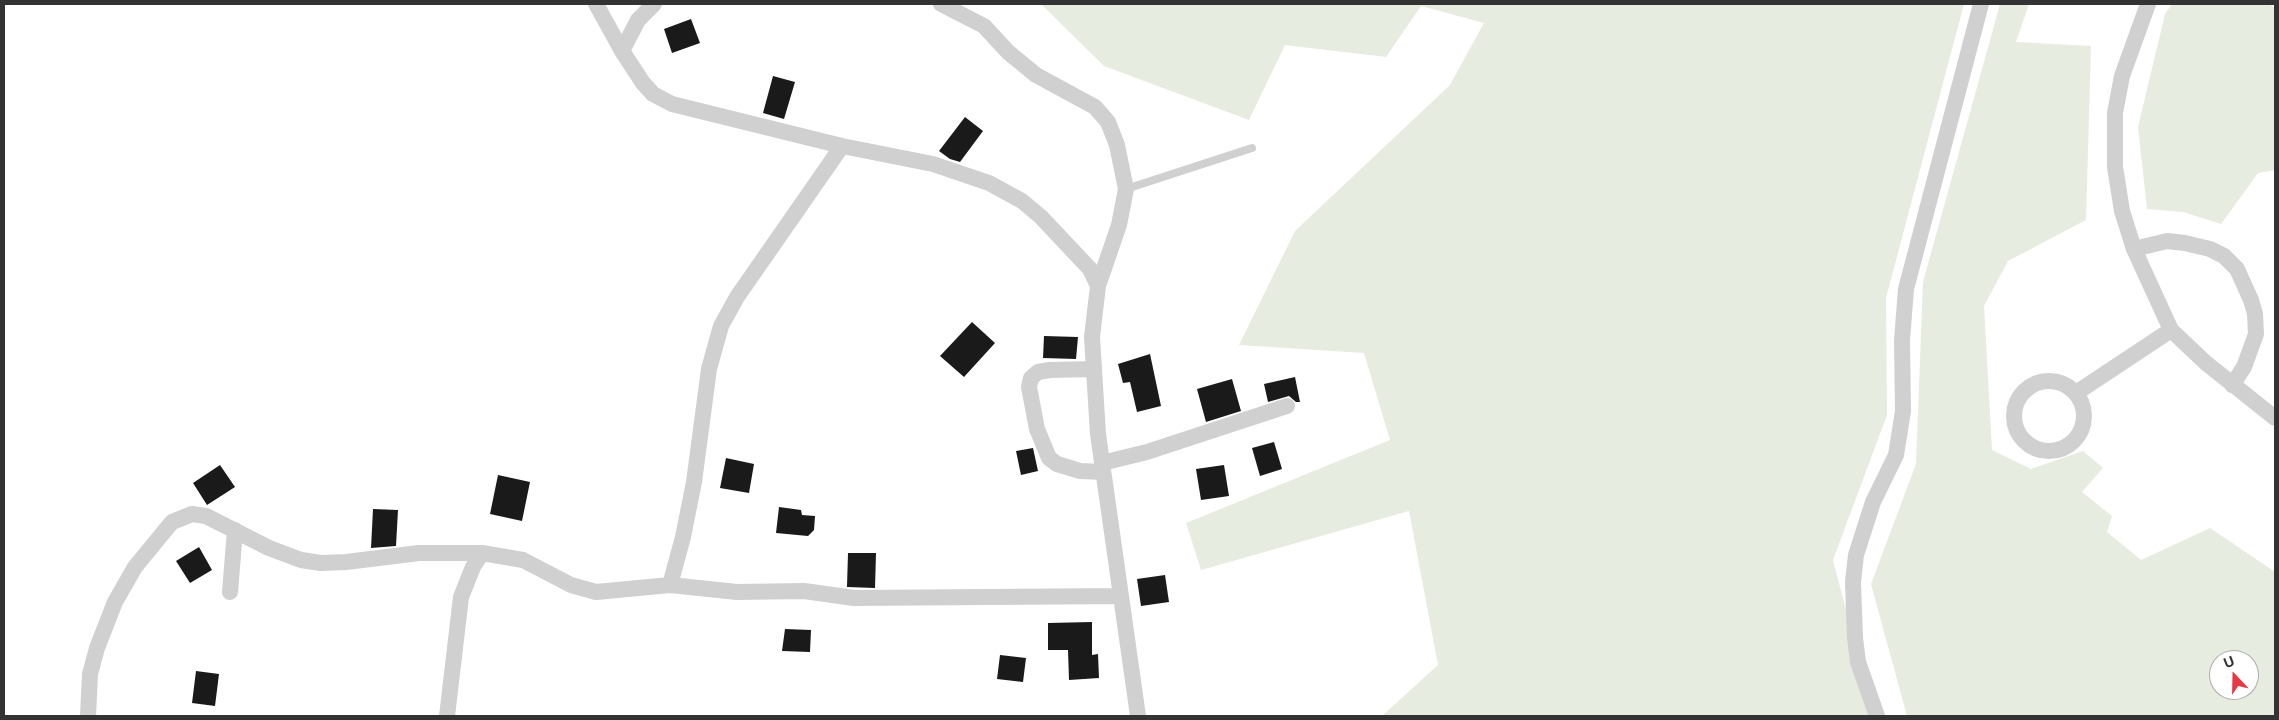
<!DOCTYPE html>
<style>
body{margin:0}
#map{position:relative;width:2279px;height:720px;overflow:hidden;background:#fff;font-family:Inter,sans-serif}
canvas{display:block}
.frame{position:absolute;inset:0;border:5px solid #333;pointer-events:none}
.north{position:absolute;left:2209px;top:650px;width:50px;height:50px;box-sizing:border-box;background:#fff;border:1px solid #adadad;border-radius:50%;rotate:339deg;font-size:14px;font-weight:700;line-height:20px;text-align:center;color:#333}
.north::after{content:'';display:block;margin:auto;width:18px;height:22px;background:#e63946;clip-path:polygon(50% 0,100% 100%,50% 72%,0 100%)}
</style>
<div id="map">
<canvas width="2279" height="720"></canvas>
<div class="frame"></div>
<div class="north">U</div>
</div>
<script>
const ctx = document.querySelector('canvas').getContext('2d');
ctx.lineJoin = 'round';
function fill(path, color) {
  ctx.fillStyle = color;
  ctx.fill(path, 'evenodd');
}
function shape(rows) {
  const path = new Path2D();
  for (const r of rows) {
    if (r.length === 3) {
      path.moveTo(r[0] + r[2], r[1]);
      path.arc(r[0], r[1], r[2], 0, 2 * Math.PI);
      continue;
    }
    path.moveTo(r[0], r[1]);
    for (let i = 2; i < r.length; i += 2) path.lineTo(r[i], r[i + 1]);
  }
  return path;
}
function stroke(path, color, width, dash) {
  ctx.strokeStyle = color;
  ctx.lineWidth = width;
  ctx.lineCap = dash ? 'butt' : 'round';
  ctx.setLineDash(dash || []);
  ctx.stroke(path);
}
const green = shape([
 [1041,4,1964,4,1886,298,1887,415,1833,560,1874,716,1382,716,1438,665,1409,511,1201,570,1186,523,1390,440,1364,353,1239,345,1295,231,1450,85,1484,23,1421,6,1386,57,1285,45,1249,120,1104,66],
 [2000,4,2029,4,2016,42,2091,46,2086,220,2008,261,1984,306,1992,450,2031,469,2083,451,2103,468,2082,492,2112,516,2107,532,2141,560,2210,528,2275,572,2275,716,1907,716,1871,584,1916,464,1923,282],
 [2219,660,2249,660,2249,690,2219,690],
 [2172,4,2269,4,2275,8,2275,170,2258,173,2221,224,2183,212,2147,209,2138,127,2165,14]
]);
const building = shape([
 [691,19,700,43,672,53,664,29],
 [773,76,795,82,784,119,763,113],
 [965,117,983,131,960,162,950,159,939,151],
 [972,322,995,343,964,377,940,356],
 [1044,336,1078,337,1076,359,1043,358],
 [1150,354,1161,406,1137,412,1130,382,1123,383,1118,364],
 [1295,377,1300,402,1296,402,1289,396,1268,402,1264,384],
 [1232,379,1241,411,1206,422,1197,389],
 [1274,442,1282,469,1260,476,1252,448],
 [1033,448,1038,471,1021,475,1016,451],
 [726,458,754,464,749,493,720,488],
 [220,465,235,487,207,505,193,483],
 [1224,465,1229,496,1201,500,1196,469],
 [498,475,530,482,522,521,490,514],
 [779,507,801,510,802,515,815,516,814,530,808,536,776,533],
 [373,509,398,510,396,546,371,548],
 [199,547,212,570,190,583,176,561],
 [848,553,876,553,875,588,847,587],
 [1165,575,1169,602,1141,606,1137,579],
 [1092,622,1092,655,1098,654,1099,678,1069,680,1068,650,1048,650,1048,623],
 [785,629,811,630,810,652,782,651],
 [1000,655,1026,658,1023,682,997,679],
 [196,671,219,674,215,706,192,703]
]);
const lane = shape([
 [1126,189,1252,148]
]);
const street = shape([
 [596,4,622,51],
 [654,4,638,20,622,51,643,83,653,94,672,104,842,146,933,164,989,183,1022,201,1041,217,1090,269,1098,286],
 [941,4,984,26,1008,52,1036,75,1095,107,1108,122,1117,145,1126,189,1119,225,1098,286,1092,337,1098,434,1138,716],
 [2148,4,2122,76,2115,113,2115,167,2122,211,2134,249,2171,330,2206,363,2275,418],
 [2134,249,2167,241,2185,243,2210,249,2224,256,2237,269,2251,300,2255,314,2256,334,2244,367,2232,385],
 [1094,369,1050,370,1038,372,1031,378,1029,387,1037,429,1049,458,1057,464,1080,471,1103,472],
 [2049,416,35],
 [2076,393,2171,330],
 [1102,463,1147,452,1287,406],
 [670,585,683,537,694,482,709,369,721,326,737,297,842,146],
 [230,592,235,530],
 [88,716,90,674,97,648,115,602,135,567,172,522,192,514,206,516,269,548,301,560,321,563,346,562,419,553,482,553,523,560,571,585,596,592,670,585,737,592,804,591,854,598,1121,596],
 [447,716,461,597,473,567,482,553],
 [1877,716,1858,662,1855,638,1853,582,1856,555,1873,502,1896,455,1903,411,1902,340,1906,289,1981,4]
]);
fill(green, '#e6ecdf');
fill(building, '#1a1a1a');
stroke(lane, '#d0d0d0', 8);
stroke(street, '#d0d0d0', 16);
</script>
